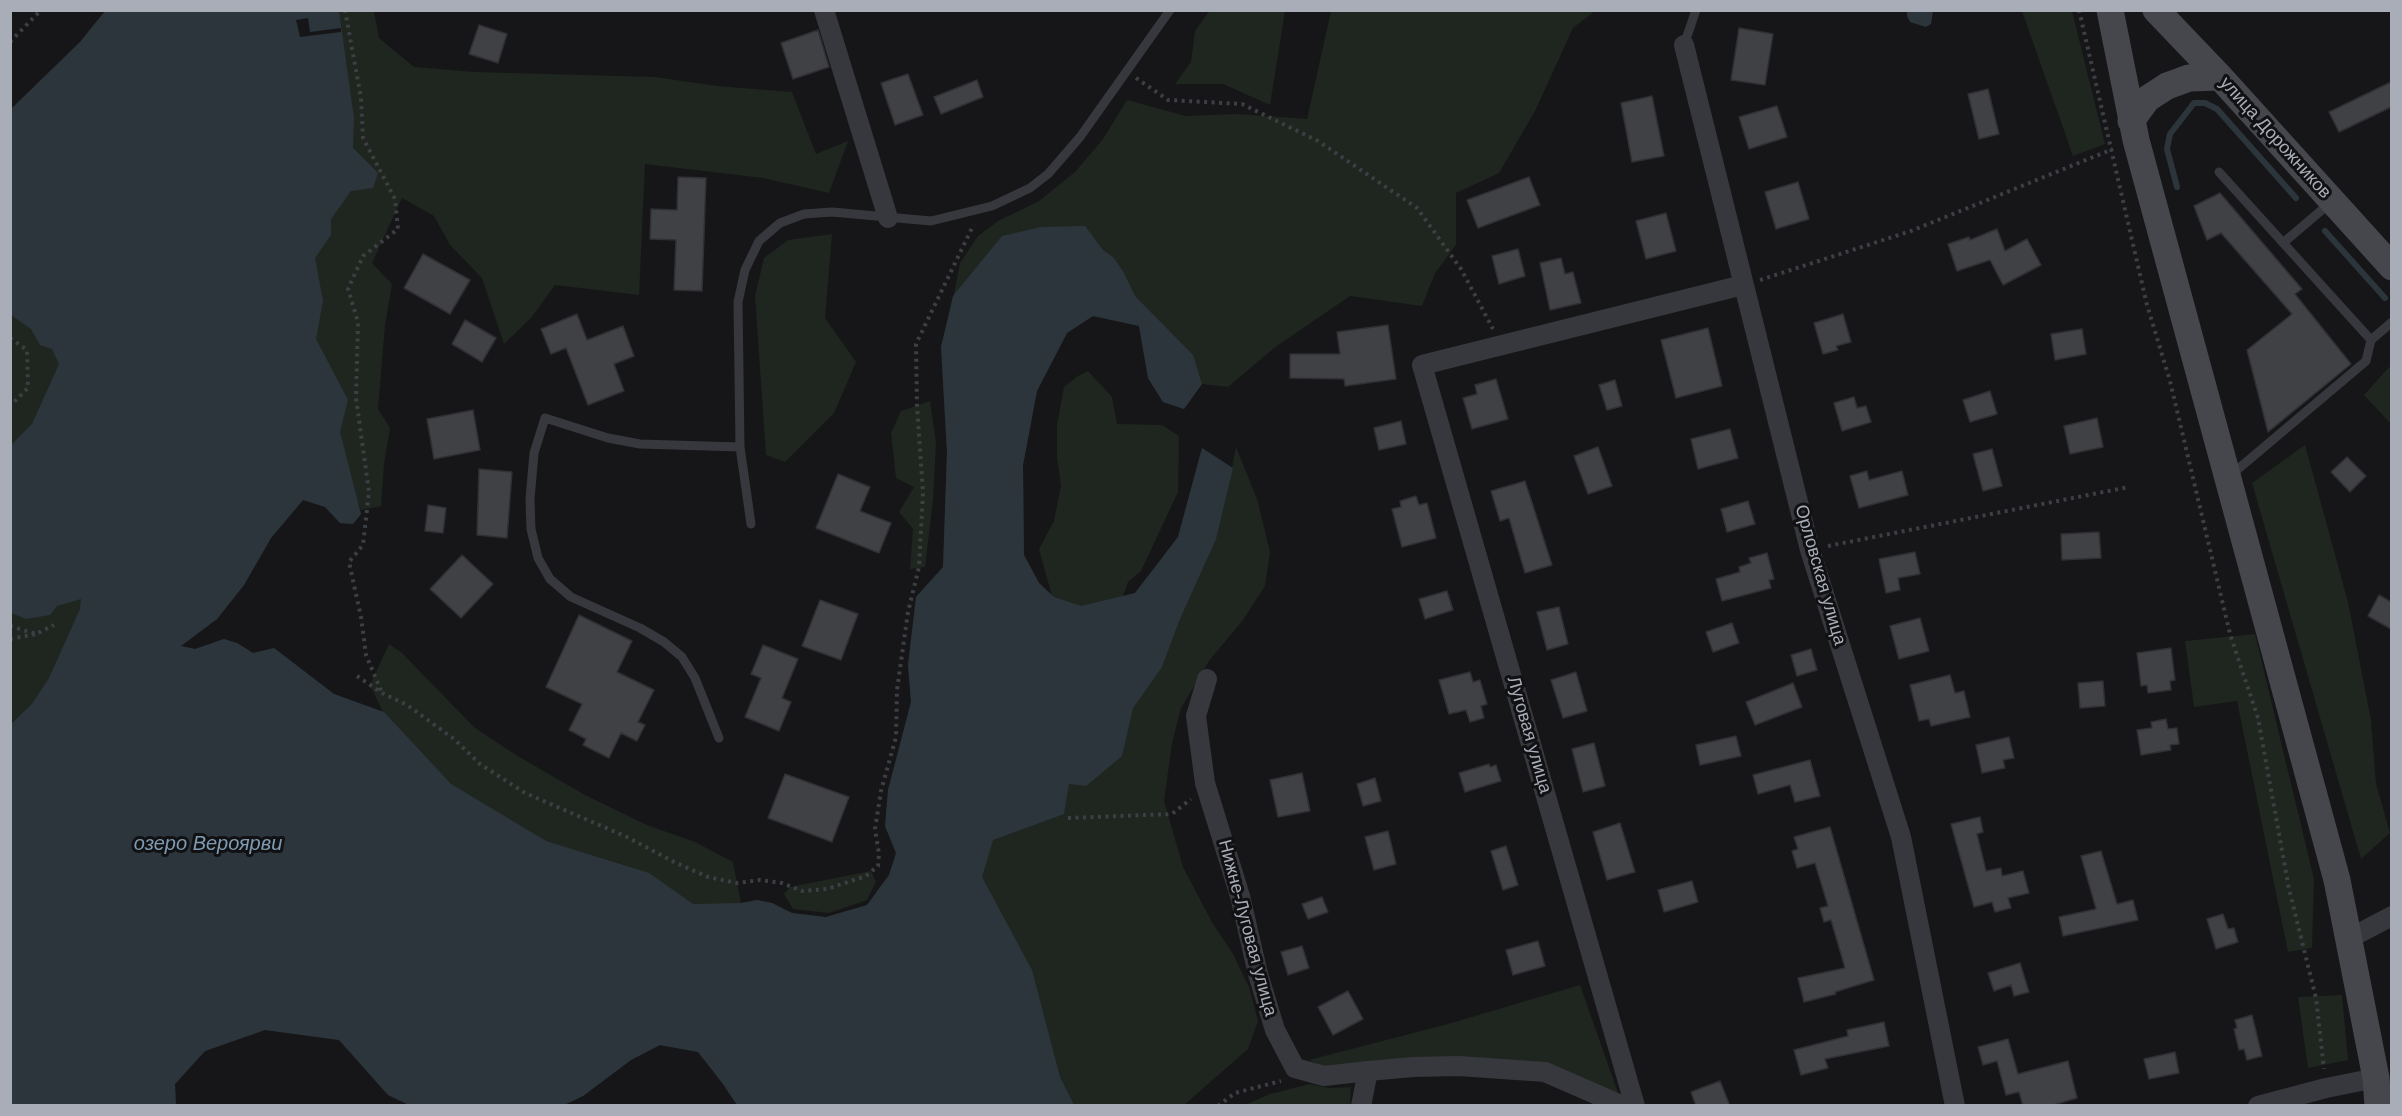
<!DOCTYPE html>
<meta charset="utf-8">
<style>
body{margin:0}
#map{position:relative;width:2402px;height:1116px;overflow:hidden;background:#161618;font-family:Arial,sans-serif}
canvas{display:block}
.frame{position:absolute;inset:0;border:12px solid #a8adb8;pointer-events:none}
</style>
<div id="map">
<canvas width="2402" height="1116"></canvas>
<div class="frame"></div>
</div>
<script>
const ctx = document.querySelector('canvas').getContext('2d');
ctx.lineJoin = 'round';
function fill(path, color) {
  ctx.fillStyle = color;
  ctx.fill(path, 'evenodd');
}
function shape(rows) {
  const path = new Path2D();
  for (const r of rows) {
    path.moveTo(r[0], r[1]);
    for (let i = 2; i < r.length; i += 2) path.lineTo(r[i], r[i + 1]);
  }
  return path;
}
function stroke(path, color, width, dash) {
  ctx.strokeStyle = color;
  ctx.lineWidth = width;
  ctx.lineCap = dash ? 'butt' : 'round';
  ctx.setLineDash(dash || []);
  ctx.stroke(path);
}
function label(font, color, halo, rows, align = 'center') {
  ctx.font = font + ' Arial,sans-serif';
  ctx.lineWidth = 6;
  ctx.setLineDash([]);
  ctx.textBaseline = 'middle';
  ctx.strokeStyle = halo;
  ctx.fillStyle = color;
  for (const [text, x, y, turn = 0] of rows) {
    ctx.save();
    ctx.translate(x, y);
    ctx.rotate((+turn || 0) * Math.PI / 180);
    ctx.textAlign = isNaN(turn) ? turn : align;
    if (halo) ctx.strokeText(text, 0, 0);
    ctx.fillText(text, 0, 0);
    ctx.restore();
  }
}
const green = shape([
 [1210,10,1285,11,1270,105,1223,84,1175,84,1191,62,1195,31],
 [105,11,374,11,379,38,414,67,475,72,655,77,717,86,792,92,816,154,848,141,829,193,763,178,645,164,639,295,555,285,531,318,504,344,482,278,450,245,434,216,402,198,372,263,392,284,385,325,378,409,390,428,384,464,381,506,361,510,358,503,361,514,353,524,340,523,325,507,303,500,271,538,244,585,217,619,181,646,195,649,224,639,237,643,253,653,274,648,334,694,383,712,370,685,389,644,402,653,475,728,516,755,585,795,647,825,695,842,733,862,741,903,757,900,772,903,792,913,826,917,867,905,889,875,896,853,885,826,888,790,911,702,908,665,916,597,943,567,947,452,941,347,954,294,960,263,978,236,998,221,1039,201,1075,172,1103,139,1127,100,1186,116,1236,114,1307,119,1331,11,1595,11,1573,28,1535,111,1499,173,1456,193,1456,245,1435,273,1422,306,1350,296,1274,348,1228,387,1202,384,1184,409,1163,402,1148,378,1139,326,1093,316,1067,333,1037,391,1023,465,1024,555,1039,583,1052,596,1039,549,1054,521,1061,486,1057,457,1057,425,1064,387,1078,376,1088,371,1112,397,1117,424,1162,425,1179,436,1178,492,1141,571,1128,582,1123,596,1135,593,1178,537,1202,448,1232,468,1236,447,1257,499,1270,552,1265,586,1243,620,1209,661,1181,708,1172,743,1164,801,1183,867,1213,924,1233,954,1249,987,1258,1021,1248,1049,1184,1105,737,1105,723,1084,698,1052,660,1045,631,1060,583,1096,564,1105,409,1105,388,1095,339,1040,265,1030,205,1051,175,1084,176,1105,11,1106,11,109,80,42],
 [2022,11,2072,11,2105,144,2073,156],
 [832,234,825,318,856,362,834,413,785,462,766,455,755,296,764,258,788,240],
 [2391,365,2391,424,2364,395],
 [930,401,936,443,933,500,925,567,910,569,913,529,899,512,914,487,896,478,891,433,901,411],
 [2305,445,2348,602,2371,720,2376,784,2390,833,2361,859,2252,483],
 [2255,634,2314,879,2312,948,2288,952,2237,701,2194,707,2185,641],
 [871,871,876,882,867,900,829,913,793,909,784,894,790,887],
 [1580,985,1618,1093,1545,1063,1324,1068,1309,1060,1448,1024],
 [2342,995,2348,1060,2308,1068,2298,997],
 [1310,1084,1329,1088,1351,1087,1350,1105,1245,1105,1270,1094]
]);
const water = shape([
 [105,11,339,11,354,118,353,148,378,173,373,188,351,191,331,219,331,235,315,258,323,301,316,339,348,400,340,432,361,514,353,524,340,523,325,507,303,500,271,538,244,585,217,619,181,646,195,649,224,639,237,643,253,653,274,648,334,694,384,712,451,784,546,841,649,873,693,904,741,903,757,900,772,903,792,913,826,917,867,905,889,875,896,853,885,826,888,790,911,702,908,665,916,597,943,567,947,452,941,347,953,296,1002,236,1041,227,1085,226,1103,250,1113,257,1123,271,1135,296,1193,355,1202,384,1184,409,1163,402,1148,378,1139,326,1093,316,1067,333,1037,391,1023,465,1024,555,1039,583,1054,597,1081,606,1135,593,1178,537,1202,448,1233,468,1216,539,1179,621,1162,667,1133,708,1122,756,1086,786,1069,784,1064,814,993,840,982,877,1032,970,1060,1077,1074,1105,737,1105,723,1084,698,1052,660,1045,631,1060,583,1096,564,1105,409,1105,388,1095,339,1040,265,1030,205,1051,175,1084,176,1105,11,1105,11,724,32,704,49,678,80,609,81,599,57,606,50,615,26,619,11,613,10,446,32,424,59,364,52,349,40,345,31,329,11,315,11,109,80,42],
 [1907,11,1933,11,1931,24,1926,27,1910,22,1907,16]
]);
const pier = shape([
 [308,18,310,32,341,28,341,32,300,37,296,20]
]);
const stream = shape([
 [2177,187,2167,149,2170,134,2194,103,2205,103,2217,109,2296,198],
 [2325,231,2385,298]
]);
const building = shape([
 [479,25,507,34,498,63,469,54,479,25],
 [1739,28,1773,34,1765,85,1731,80,1739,28],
 [818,30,829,67,793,79,781,43,818,30],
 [908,74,923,115,895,125,881,83,908,74],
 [977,80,983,97,941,114,934,97,977,80],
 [2391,82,2391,107,2339,132,2329,112,2391,82],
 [1988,89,1999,134,1979,139,1968,94,1988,89],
 [1652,96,1664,156,1632,162,1621,103,1652,96],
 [1777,106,1787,137,1749,149,1739,117,1777,106],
 [678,177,706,178,702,291,674,290,676,240,650,239,651,209,677,210,678,177],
 [1529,177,1540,205,1478,228,1467,200,1529,177],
 [1798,182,1809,219,1776,229,1765,192,1798,182],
 [2220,193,2302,289,2295,294,2351,364,2268,432,2247,350,2292,314,2221,233,2207,240,2194,206,2220,193],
 [1666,213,1676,251,1646,259,1636,221,1666,213],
 [1997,229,2005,251,2027,239,2041,265,2003,285,1990,260,1957,271,1948,244,1969,237,1970,240,1997,229],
 [1518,249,1525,276,1499,284,1492,256,1518,249],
 [423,254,470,280,450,314,404,288,423,254],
 [1561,258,1565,274,1573,272,1581,303,1550,310,1540,263,1561,258],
 [577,314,587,340,623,326,634,356,614,364,624,391,588,405,566,348,551,354,541,329,577,314],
 [1843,314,1851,342,1836,346,1838,350,1823,354,1814,323,1843,314],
 [465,320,496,338,482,362,452,344,465,320],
 [1388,325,1396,379,1345,386,1344,379,1290,378,1290,354,1340,354,1337,332,1388,325],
 [1708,328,1722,386,1676,398,1661,340,1708,328],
 [2082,329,2086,354,2055,360,2051,334,2082,329],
 [1496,379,1508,419,1472,429,1463,398,1477,394,1475,385,1496,379],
 [1615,380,1622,406,1607,410,1599,385,1615,380],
 [1990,391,1997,414,1970,422,1963,400,1990,391],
 [1854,397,1857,408,1866,406,1871,422,1842,431,1834,403,1854,397],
 [473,410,480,450,434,459,427,419,473,410],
 [2097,418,2103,447,2070,454,2064,426,2097,418],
 [1401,421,1406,444,1379,450,1374,428,1401,421],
 [1730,429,1738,458,1698,469,1691,439,1730,429],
 [1598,447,1612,486,1588,494,1574,456,1598,447],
 [1992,449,2002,486,1983,491,1973,454,1992,449],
 [2347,457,2366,476,2350,492,2331,472,2347,457],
 [479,469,512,472,507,538,477,535,479,469],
 [1867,471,1869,480,1902,471,1908,495,1859,508,1850,476,1867,471],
 [838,474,870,487,860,511,891,523,879,553,816,528,838,474],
 [1525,481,1552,565,1525,573,1509,518,1500,521,1491,491,1525,481],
 [1416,496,1419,505,1427,503,1436,538,1402,547,1392,509,1401,507,1400,501,1416,496],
 [1748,501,1755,524,1727,532,1721,509,1748,501],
 [428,505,446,508,443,533,425,531,428,505],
 [2099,532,2101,558,2062,560,2061,534,2099,532],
 [1915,552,1920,574,1898,578,1900,590,1886,593,1879,559,1915,552],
 [1767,553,1774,579,1769,580,1771,588,1722,601,1716,579,1740,572,1739,567,1751,563,1749,558,1767,553],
 [462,555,493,584,461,618,430,589,462,555],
 [1447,591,1453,610,1425,619,1419,599,1447,591],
 [2379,595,2391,602,2391,629,2368,616,2379,595],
 [820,600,858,614,841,660,802,646,820,600],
 [1559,607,1568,644,1547,650,1537,612,1559,607],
 [579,615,632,641,617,672,654,690,638,722,645,725,637,741,621,733,609,758,583,745,586,739,569,730,582,704,546,687,579,615],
 [1920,618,1929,651,1899,659,1890,626,1920,618],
 [1732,623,1739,643,1713,652,1706,632,1732,623],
 [763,645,798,659,782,698,791,702,779,731,745,717,761,678,751,674,763,645],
 [2171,648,2175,680,2170,681,2171,690,2148,693,2147,685,2141,686,2137,653,2171,648],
 [1811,649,1817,670,1797,676,1791,655,1811,649],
 [1470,672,1473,682,1480,680,1487,704,1481,706,1484,718,1470,722,1466,710,1449,714,1439,680,1470,672],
 [1576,672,1587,711,1563,718,1551,680,1576,672],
 [1950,675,1955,693,1964,691,1970,717,1931,726,1929,719,1919,721,1910,685,1950,675],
 [2103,681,2105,706,2080,708,2078,683,2103,681],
 [1793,683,1802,707,1755,725,1746,702,1793,683],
 [2166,719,2168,729,2177,728,2179,744,2170,745,2171,750,2141,755,2137,730,2152,728,2151,722,2166,719],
 [1736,736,1741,756,1700,765,1696,745,1736,736],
 [2009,737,2014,758,2003,760,2005,768,1982,773,1976,745,2009,737],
 [1594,743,1605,786,1583,792,1572,749,1594,743],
 [1810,760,1820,796,1795,802,1790,785,1758,794,1753,775,1810,760],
 [1489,764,1490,767,1496,765,1501,781,1465,792,1459,773,1489,764],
 [1302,773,1310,811,1278,817,1270,780,1302,773],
 [785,774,849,797,832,842,768,818,785,774],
 [1375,778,1381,801,1363,806,1357,784,1375,778],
 [1980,817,1983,832,1977,834,1986,871,2001,868,2002,876,2023,871,2029,893,2008,898,2011,908,1995,912,1992,902,1974,907,1951,824,1980,817],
 [1620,823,1635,872,1607,880,1593,832,1620,823],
 [1830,827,1874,980,1835,992,1836,994,1804,1002,1798,978,1845,968,1831,920,1824,922,1820,908,1828,906,1815,863,1797,868,1792,851,1798,849,1794,837,1830,827],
 [1388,831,1396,864,1374,870,1365,837,1388,831],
 [1506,846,1518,885,1503,890,1491,851,1506,846],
 [2101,851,2117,904,2133,900,2138,920,2063,936,2059,917,2096,909,2081,856,2101,851],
 [1692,881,1698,902,1664,912,1658,890,1692,881],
 [1322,897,1328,912,1308,919,1302,904,1322,897],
 [2223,914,2228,929,2234,928,2238,942,2216,949,2207,919,2223,914],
 [1538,941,1545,966,1513,975,1506,950,1538,941],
 [1302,946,1309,968,1288,975,1281,952,1302,946],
 [2020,963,2029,992,2014,996,2011,985,1994,991,1988,973,2020,963],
 [1348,991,1363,1019,1333,1035,1318,1007,1348,991],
 [2252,1015,2262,1056,2247,1060,2244,1049,2239,1050,2234,1029,2237,1028,2235,1020,2252,1015],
 [1884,1022,1889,1046,1825,1059,1828,1068,1801,1075,1794,1050,1848,1036,1847,1030,1884,1022],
 [2008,1039,2018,1074,2068,1061,2077,1098,2050,1106,2023,1106,2019,1092,2006,1095,1997,1061,1983,1065,1978,1047,2008,1039],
 [2175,1052,2179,1073,2149,1079,2144,1059,2175,1052],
 [1720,1081,1730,1106,1696,1106,1691,1092,1720,1081]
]);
const path = shape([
 [345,10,361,98,363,138,395,199,398,229,363,256,348,289,358,322,356,398,369,492,363,545,349,562,361,617,366,655,382,693],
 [2079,10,2147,305,2170,381,2230,634,2258,718,2289,889,2316,998,2324,1069],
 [10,42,41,10],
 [1136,78,1168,100,1242,104,1318,141,1417,208,1461,269,1493,329],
 [1760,280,1911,231,2113,149],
 [10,338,27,350,28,388,10,406],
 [1828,546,2129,487],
 [10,626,36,634,54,625],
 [10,639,36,634],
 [357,676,382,693,407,705,454,739,480,764,525,793,627,837,674,862,708,877,737,883,760,880,782,883,802,891,827,889,866,876,878,866,879,854,875,829,881,791,896,737,897,690,908,612,919,567,923,493,917,406,916,344,972,228,975,226],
 [1068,818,1172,814,1191,799],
 [1218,1106,1235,1093,1281,1081]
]);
const lane = shape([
 [1684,45,1696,10],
 [2219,172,2371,340,2392,322],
 [2283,243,2330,203],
 [2231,475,2366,361,2371,340],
 [751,524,740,447,738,302,745,270,759,241,780,223,804,214,832,212,931,221,992,206,1030,188,1048,174,1080,137,1170,10],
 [719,738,695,678,682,657,664,642,640,628,571,597,550,579,538,558,531,529,530,499,534,453,545,418,608,438,640,444,740,447]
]);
const street = shape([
 [824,10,888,218],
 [1684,45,1810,550,1901,837,1955,1106],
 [1207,679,1196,716,1205,783,1240,896,1258,974,1275,1030,1295,1068,1324,1076,1368,1071,1361,1106],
 [2350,938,2392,916],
 [1368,1071,1413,1067,1459,1066,1545,1072,1623,1106],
 [1635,1106,1422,365,1743,285],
 [2258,1106,2326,1088,2376,1078]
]);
const secondary = shape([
 [2110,10,2136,140,2337,880,2376,1078,2378,1106],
 [2156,10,2220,77,2392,267],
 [2131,121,2147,99,2167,86,2189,78,2220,77]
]);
const streetNames = [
 ["улица Дорожников",2275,138,48],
 ["Орловская улица",1820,575,74],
 ["Луговая улица",1529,735,74],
 ["Нижне-Луговая улица",1247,928,75]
];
const waterNames = [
 ["озеро Вероярви",208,844]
];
fill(green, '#1e261f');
fill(water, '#2c353c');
fill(pier, '#161618');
stroke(stream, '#2c353c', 6);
fill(building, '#404145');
stroke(building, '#303034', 1.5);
stroke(path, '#3d3f44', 4, [3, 4.5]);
stroke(lane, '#37383d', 9);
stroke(street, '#37383d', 20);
stroke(secondary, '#45474d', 27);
label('18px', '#a8adb8', '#111113', streetNames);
label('italic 20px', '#7f9bb3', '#111113', waterNames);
</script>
